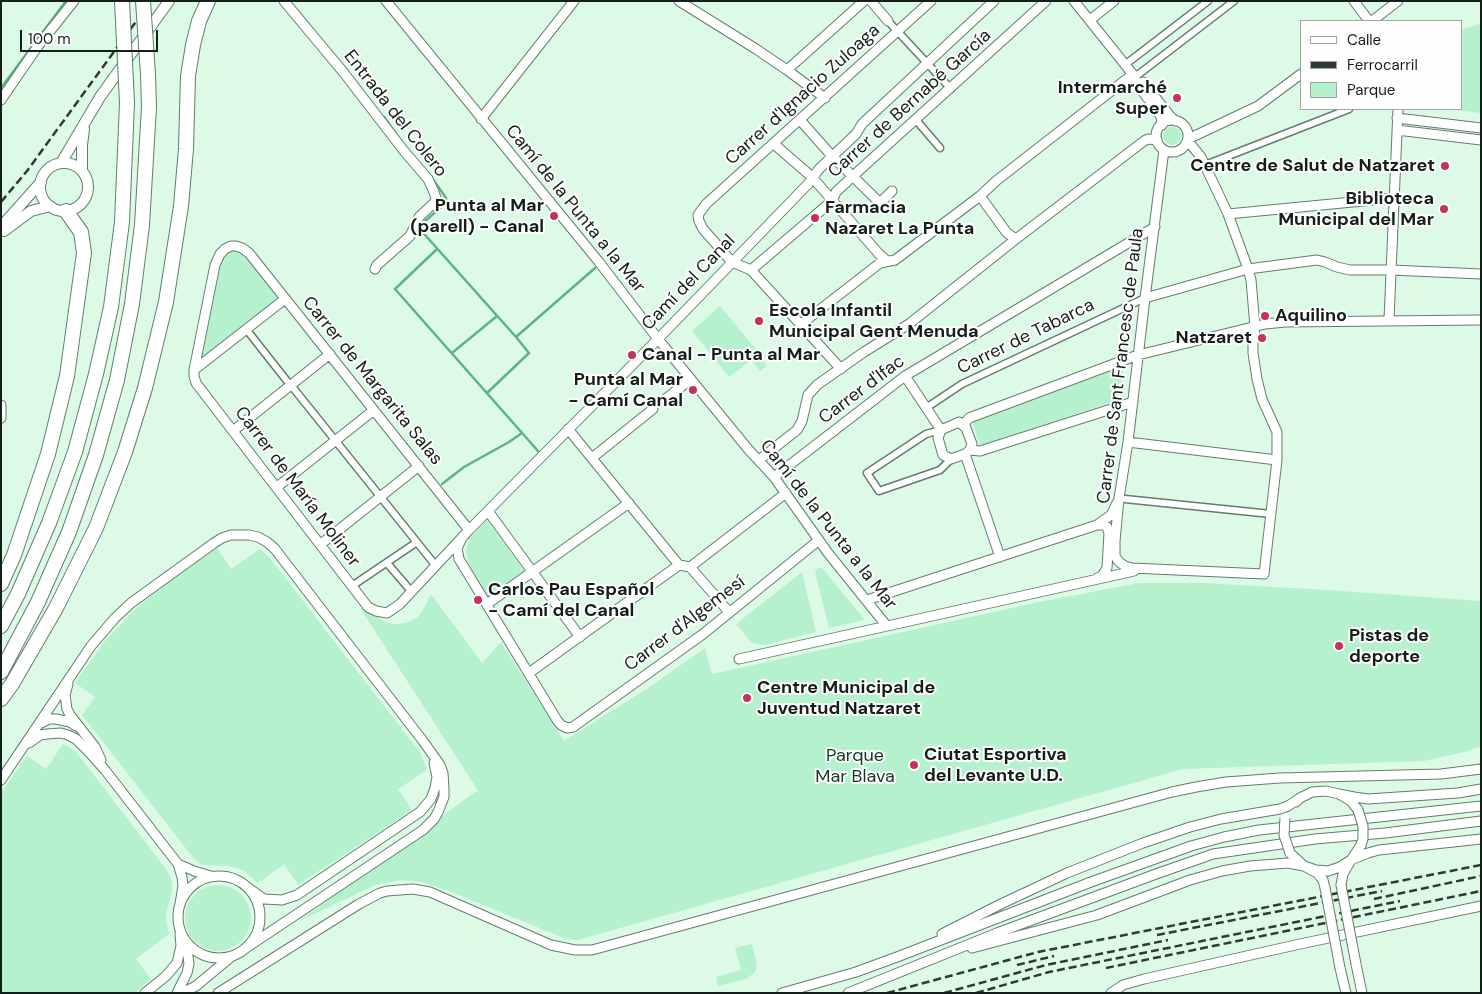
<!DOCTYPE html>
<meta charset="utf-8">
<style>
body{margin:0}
#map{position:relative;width:1482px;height:994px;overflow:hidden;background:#ddfae7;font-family:"DM Sans",sans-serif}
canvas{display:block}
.frame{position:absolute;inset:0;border:2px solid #151f19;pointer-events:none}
.legend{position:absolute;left:1300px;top:20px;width:162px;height:90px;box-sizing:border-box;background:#fefefe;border:1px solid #a1a5a2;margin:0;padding:6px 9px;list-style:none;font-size:15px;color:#151f19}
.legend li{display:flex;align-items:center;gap:10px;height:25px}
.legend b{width:25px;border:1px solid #a1a5a2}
.scale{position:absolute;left:20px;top:30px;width:138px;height:22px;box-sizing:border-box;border:2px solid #151f19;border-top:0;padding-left:6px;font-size:15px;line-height:18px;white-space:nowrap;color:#151f19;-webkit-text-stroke:4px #fefefe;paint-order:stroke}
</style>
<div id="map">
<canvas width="1482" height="994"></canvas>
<div class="frame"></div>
<ul class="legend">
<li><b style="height:6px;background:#fff"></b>Calle</li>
<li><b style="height:6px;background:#2e3a32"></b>Ferrocarril</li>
<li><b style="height:14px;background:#b6f1cd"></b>Parque</li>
</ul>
<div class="scale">100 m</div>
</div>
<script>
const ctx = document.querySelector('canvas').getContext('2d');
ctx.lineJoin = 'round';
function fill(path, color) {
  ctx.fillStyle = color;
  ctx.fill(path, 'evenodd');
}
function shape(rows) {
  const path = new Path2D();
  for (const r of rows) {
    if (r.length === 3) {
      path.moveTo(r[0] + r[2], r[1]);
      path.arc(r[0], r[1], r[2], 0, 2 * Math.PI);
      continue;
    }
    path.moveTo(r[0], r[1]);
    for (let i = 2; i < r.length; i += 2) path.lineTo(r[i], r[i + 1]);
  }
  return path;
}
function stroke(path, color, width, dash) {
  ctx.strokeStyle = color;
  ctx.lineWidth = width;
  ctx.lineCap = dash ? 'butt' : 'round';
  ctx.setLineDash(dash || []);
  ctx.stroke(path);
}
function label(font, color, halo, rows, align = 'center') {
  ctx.font = font + ' "DM Sans",sans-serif';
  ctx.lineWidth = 4;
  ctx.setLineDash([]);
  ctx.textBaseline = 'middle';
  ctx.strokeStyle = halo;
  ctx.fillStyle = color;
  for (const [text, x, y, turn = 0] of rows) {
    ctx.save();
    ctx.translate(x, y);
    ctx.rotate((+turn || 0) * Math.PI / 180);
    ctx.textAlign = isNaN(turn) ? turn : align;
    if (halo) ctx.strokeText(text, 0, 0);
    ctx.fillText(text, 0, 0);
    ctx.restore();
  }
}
const green = shape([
 [1481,23,1481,113,1447,109,1461,109,1461,30],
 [1172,136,9],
 [232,250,244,253,278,295,278,299,276,302,203,358,200,356,212,301,220,260,225,253],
 [720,306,759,353,758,354,767,366,760,371,751,360,729,377,692,331],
 [1120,368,1123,370,1119,397,1117,400,982,445,979,443,973,424,974,421],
 [487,520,524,571,488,597,470,567,466,553,468,543,471,537],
 [217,548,231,569,260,549,270,558,421,754,427,770,398,789,412,810,298,885,284,864,258,883,244,871,236,868,229,866,206,865,200,864,195,860,82,715,95,697,75,683,104,642,133,611,150,597,168,582],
 [819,567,822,568,865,620,829,628,815,572],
 [802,572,816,632,765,645,761,645,751,642,736,624],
 [1139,583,1204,583,1327,590,1481,601,1481,746,1469,751,1424,761,1183,769,578,940,566,939,449,891,421,882,401,880,375,885,298,922,475,792,479,792,360,608,388,623,396,624,405,623,413,620,419,616,423,610,431,594,482,663,501,642,564,741,648,688,705,648,712,674,1039,602],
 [63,744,75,751,80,757,166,869,172,881,172,892,166,913,166,920,169,934,136,959,151,979,135,993,1,993,1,793,27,756,46,769],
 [218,918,33],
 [752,944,757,965,755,972,746,979,718,986,716,977,741,970,735,948]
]);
const stream = shape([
 [1,88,66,1],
 [384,117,394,131,396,135],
 [432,178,446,198,446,203,418,227,516,337],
 [436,250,395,289,538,451],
 [452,353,497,316],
 [487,393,529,353,516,337,595,268],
 [442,484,464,467,509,442,522,433]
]);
const pedestrian = shape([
 [888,21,951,89],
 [1126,64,1208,1],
 [1135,77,1234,1],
 [916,120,940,148],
 [1205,165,1349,109],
 [250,334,287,381],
 [294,389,436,566],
 [926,408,962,384,1145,298],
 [941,430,926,434,867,473,879,491,940,470,951,459],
 [1125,499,1271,514],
 [387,563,411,591],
 [352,586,417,542]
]);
const minor = shape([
 [284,1,344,73,404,151,428,179,434,192,436,198,435,202,419,217,410,236,377,265,375,269],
 [386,1,599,262,658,339,748,449,774,477,828,553,886,625],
 [679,1,756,49,787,70,825,98],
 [871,1,888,21],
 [1074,1,1135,77,1136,83,1159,113,1161,117,1162,125],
 [1354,1,1369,21],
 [1090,20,1114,1],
 [1372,21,1398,1],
 [787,70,864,1],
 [1143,82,1170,116,1175,121],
 [1,100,38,46,74,1],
 [1397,118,1481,128],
 [481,119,574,1],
 [800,120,832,156,880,203,892,191],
 [1172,136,16],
 [1397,130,1481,140],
 [1188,139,1258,106,1301,74],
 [774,144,812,177,879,254,887,261],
 [1164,150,1145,298,1128,442,1119,498,1115,541,1115,556,1119,562,1125,566,1132,568,1264,574,1277,460,1277,432,1262,399,1257,379,1253,353,1253,343,1255,327,1251,280,1248,269,1228,214,1201,157,1188,141],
 [980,196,1007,233,1016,239],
 [1228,214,1394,198],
 [751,270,832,201,836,192,852,177,1046,1],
 [1145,298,1248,269,1317,260,1325,262,1337,267,1350,270,1391,270,1481,274],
 [1389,320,1398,109],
 [800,325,880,263,895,260,980,196,996,181,1133,74],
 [841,369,751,270,732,262,703,229,699,221,698,215,706,204,726,186,931,1],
 [194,370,285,299],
 [905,376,941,430],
 [663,401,691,379],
 [1,405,1,418],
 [959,422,966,428,972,444,970,450,965,454,951,459,943,455,938,438,941,430,959,422],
 [963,425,969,418,1138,355,1265,324,1285,322,1481,320],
 [568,429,679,565,690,567,729,612],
 [233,431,330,354],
 [1128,442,1277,460],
 [970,450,980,451,1133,402],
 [965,454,1000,557],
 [592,458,653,409],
 [759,460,797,430,802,421,808,395,817,385,864,352,909,324,1016,239,1144,141,1148,139,1157,140],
 [774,477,905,376,1155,227],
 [277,487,374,410],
 [488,511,580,637],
 [1097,525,1105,525,1107,527,1109,533,1107,568,1102,576,1097,578],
 [469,530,249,253,242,248,236,246,231,246,225,249,220,254,215,265,194,370,194,376,196,383,368,607,376,611,387,613,400,604,469,530,658,339,808,184,819,169,856,134,862,124,994,1],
 [461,540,457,548,459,559,557,720,561,725,567,728,573,727,703,634,819,540],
 [321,544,419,466],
 [690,567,786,493],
 [867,600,1097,525,1111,515,1117,503],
 [487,604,629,503],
 [739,659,1134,571],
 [529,673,679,565],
 [68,684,65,695,67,709,70,715,95,747,101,760],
 [39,724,49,719,56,719,70,722,76,726],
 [29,743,40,735,47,734,61,733,68,735,76,739,89,752,105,770,178,864,182,877,183,886,180,904],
 [1,780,91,646,115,618,131,603,214,543,222,538,231,535,249,535,258,537,267,542,275,549,281,557,423,741,440,765,443,773,444,789,444,797,438,812,434,819,423,830,243,950],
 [1339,794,1354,797,1368,799,1458,793,1481,789],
 [1296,802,1300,798,1312,792,1326,791,1339,794,1351,801,1358,810],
 [1290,853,1304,866,1316,870,1328,871,1340,867,1351,860,1361,845],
 [178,864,194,871,211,876],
 [219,917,41],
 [1341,885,1343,874,1351,860,1368,853,1379,850,1481,839],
 [247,887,264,899,282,900,297,895,420,812,431,799,435,788,437,777,434,763],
 [942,934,1001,904,1067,873,1143,843,1190,827,1221,819,1280,809,1288,806,1300,798],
 [972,948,1097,915,1190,880,1222,871,1250,866,1288,863,1304,866,1317,873,1323,880,1325,888],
 [1356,964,1362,993],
 [1340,968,1346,993],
 [145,993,166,976,177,963,181,946,180,934],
 [177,993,187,973,189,964,186,941],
 [182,993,196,986,232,956],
 [218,993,359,904,380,893,387,891,413,889,430,892,551,945,575,950,592,950,1172,792,1196,787,1226,782,1280,778,1441,774,1481,769],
 [782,993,856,972,897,957,1091,882,1191,846,1224,837,1259,830,1481,806],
 [848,993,997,933,1156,874,1213,854,1315,839,1385,833,1481,821],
 [1111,993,1123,985,1144,979,1300,944,1481,906]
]);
const tertiary = shape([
 [61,163,100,97,169,1],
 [64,187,24],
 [82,171,82,145,84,129],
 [1,227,41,182],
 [4,231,31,211,50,206]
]);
const trunk = shape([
 [1,584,14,555,48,454,67,376,84,253,81,232,66,211],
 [1,626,18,594,49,523,75,452,96,374,111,307,122,222,127,103],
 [1,672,38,602,69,532,96,455,117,380,132,304,142,225,149,107,148,74],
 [1,699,12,684,56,608,96,528,125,452,145,388,166,302,181,206,186,149,188,76,193,45,199,21,208,1]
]);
const rail = shape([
 [1,202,27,171,151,1],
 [1374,899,1481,876],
 [1157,935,1382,891],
 [1017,965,1054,956],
 [1106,968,1481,891],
 [887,993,1038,952,1481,865],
 [944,993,1046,965,1168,940],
 [976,993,1049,972,1400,901]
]);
const minorBridge = shape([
 [1358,810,1363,826,1363,839,1361,845],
 [1285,818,1284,835,1290,853],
 [1341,885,1356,964],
 [1325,888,1340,968]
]);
const trunkBridge = shape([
 [122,1,127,103],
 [143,1,148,74]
]);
const markers = [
 [1177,98,5,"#c2335e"],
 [1445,166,5,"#c2335e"],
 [1444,209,5,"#c2335e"],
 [554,216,5,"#c2335e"],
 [815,218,5,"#c2335e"],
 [1265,316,5,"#c2335e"],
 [759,321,5,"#c2335e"],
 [1262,338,5,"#c2335e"],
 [632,355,5,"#c2335e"],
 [693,390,5,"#c2335e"],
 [478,600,5,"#c2335e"],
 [1339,646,5,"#c2335e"],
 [747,698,5,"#c2335e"],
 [914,765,5,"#c2335e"]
];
const poiNames = [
 ["Intermarché",1167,88,"right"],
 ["Super",1167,109,"right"],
 ["Centre de Salut de Natzaret",1435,166,"right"],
 ["Biblioteca",1434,199,"right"],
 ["Municipal del Mar",1434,220,"right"],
 ["Punta al Mar",544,206,"right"],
 ["(parell) - Canal",544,227,"right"],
 ["Farmacia",825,208],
 ["Nazaret La Punta",825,229],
 ["Escola Infantil",769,311],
 ["Municipal Gent Menuda",769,332],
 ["Aquilino",1275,316],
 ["Natzaret",1252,338,"right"],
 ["Canal - Punta al Mar",642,355],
 ["Punta al Mar",683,380,"right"],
 ["- Camí Canal",683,401,"right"],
 ["Carlos Pau Español",488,590],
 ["- Camí del Canal",488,611],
 ["Pistas de",1349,636],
 ["deporte",1349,657],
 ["Centre Municipal de",757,688],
 ["Juventud Natzaret",757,709],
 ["Ciutat Esportiva",924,755],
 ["del Levante U.D.",924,776]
];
const streetNames = [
 ["Carrer d'Ignacio Zuloaga",803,95,-42],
 ["Carrer de Bernabé García",910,104,-42],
 ["Entrada del Colero",395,114,52],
 ["Camí de la Punta a la Mar",575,209,51],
 ["Camí del Canal",689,283,-46],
 ["Carrer de Tabarca",1026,337,-26],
 ["Carrer de Sant Francesc de Paula",1121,366,-83],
 ["Carrer de Margarita Salas",372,381,51],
 ["Carrer d'Ifac",862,390,-37],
 ["Carrer de María Moliner",297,487,53],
 ["Camí de la Punta a la Mar",828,525,52],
 ["Carrer d'Algemesí",685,624,-37]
];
const parkNames = [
 ["Parque",855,756],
 ["Mar Blava",855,777]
];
fill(green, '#b6f1cd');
stroke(stream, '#5db384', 2.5);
stroke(pedestrian, '#637d6d', 9);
stroke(minor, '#637d6d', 11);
stroke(tertiary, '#637d6d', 12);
stroke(trunk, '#637d6d', 16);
stroke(pedestrian, '#fff', 6);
stroke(minor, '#fff', 9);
stroke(tertiary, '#fff', 10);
stroke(trunk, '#fff', 14);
stroke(rail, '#2e3a32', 2.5, [8, 4]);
stroke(minorBridge, '#637d6d', 11, []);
stroke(trunkBridge, '#637d6d', 16, []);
stroke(minorBridge, '#fff', 9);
stroke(trunkBridge, '#fff', 14);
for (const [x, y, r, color] of markers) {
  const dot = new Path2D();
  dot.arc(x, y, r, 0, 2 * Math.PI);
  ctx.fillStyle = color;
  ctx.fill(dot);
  stroke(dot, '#fefefe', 2);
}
label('bold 18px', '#151f19', '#fefefe', poiNames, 'left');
label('18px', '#151f19', '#fefefe', streetNames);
label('18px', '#113723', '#fefefe', parkNames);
</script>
